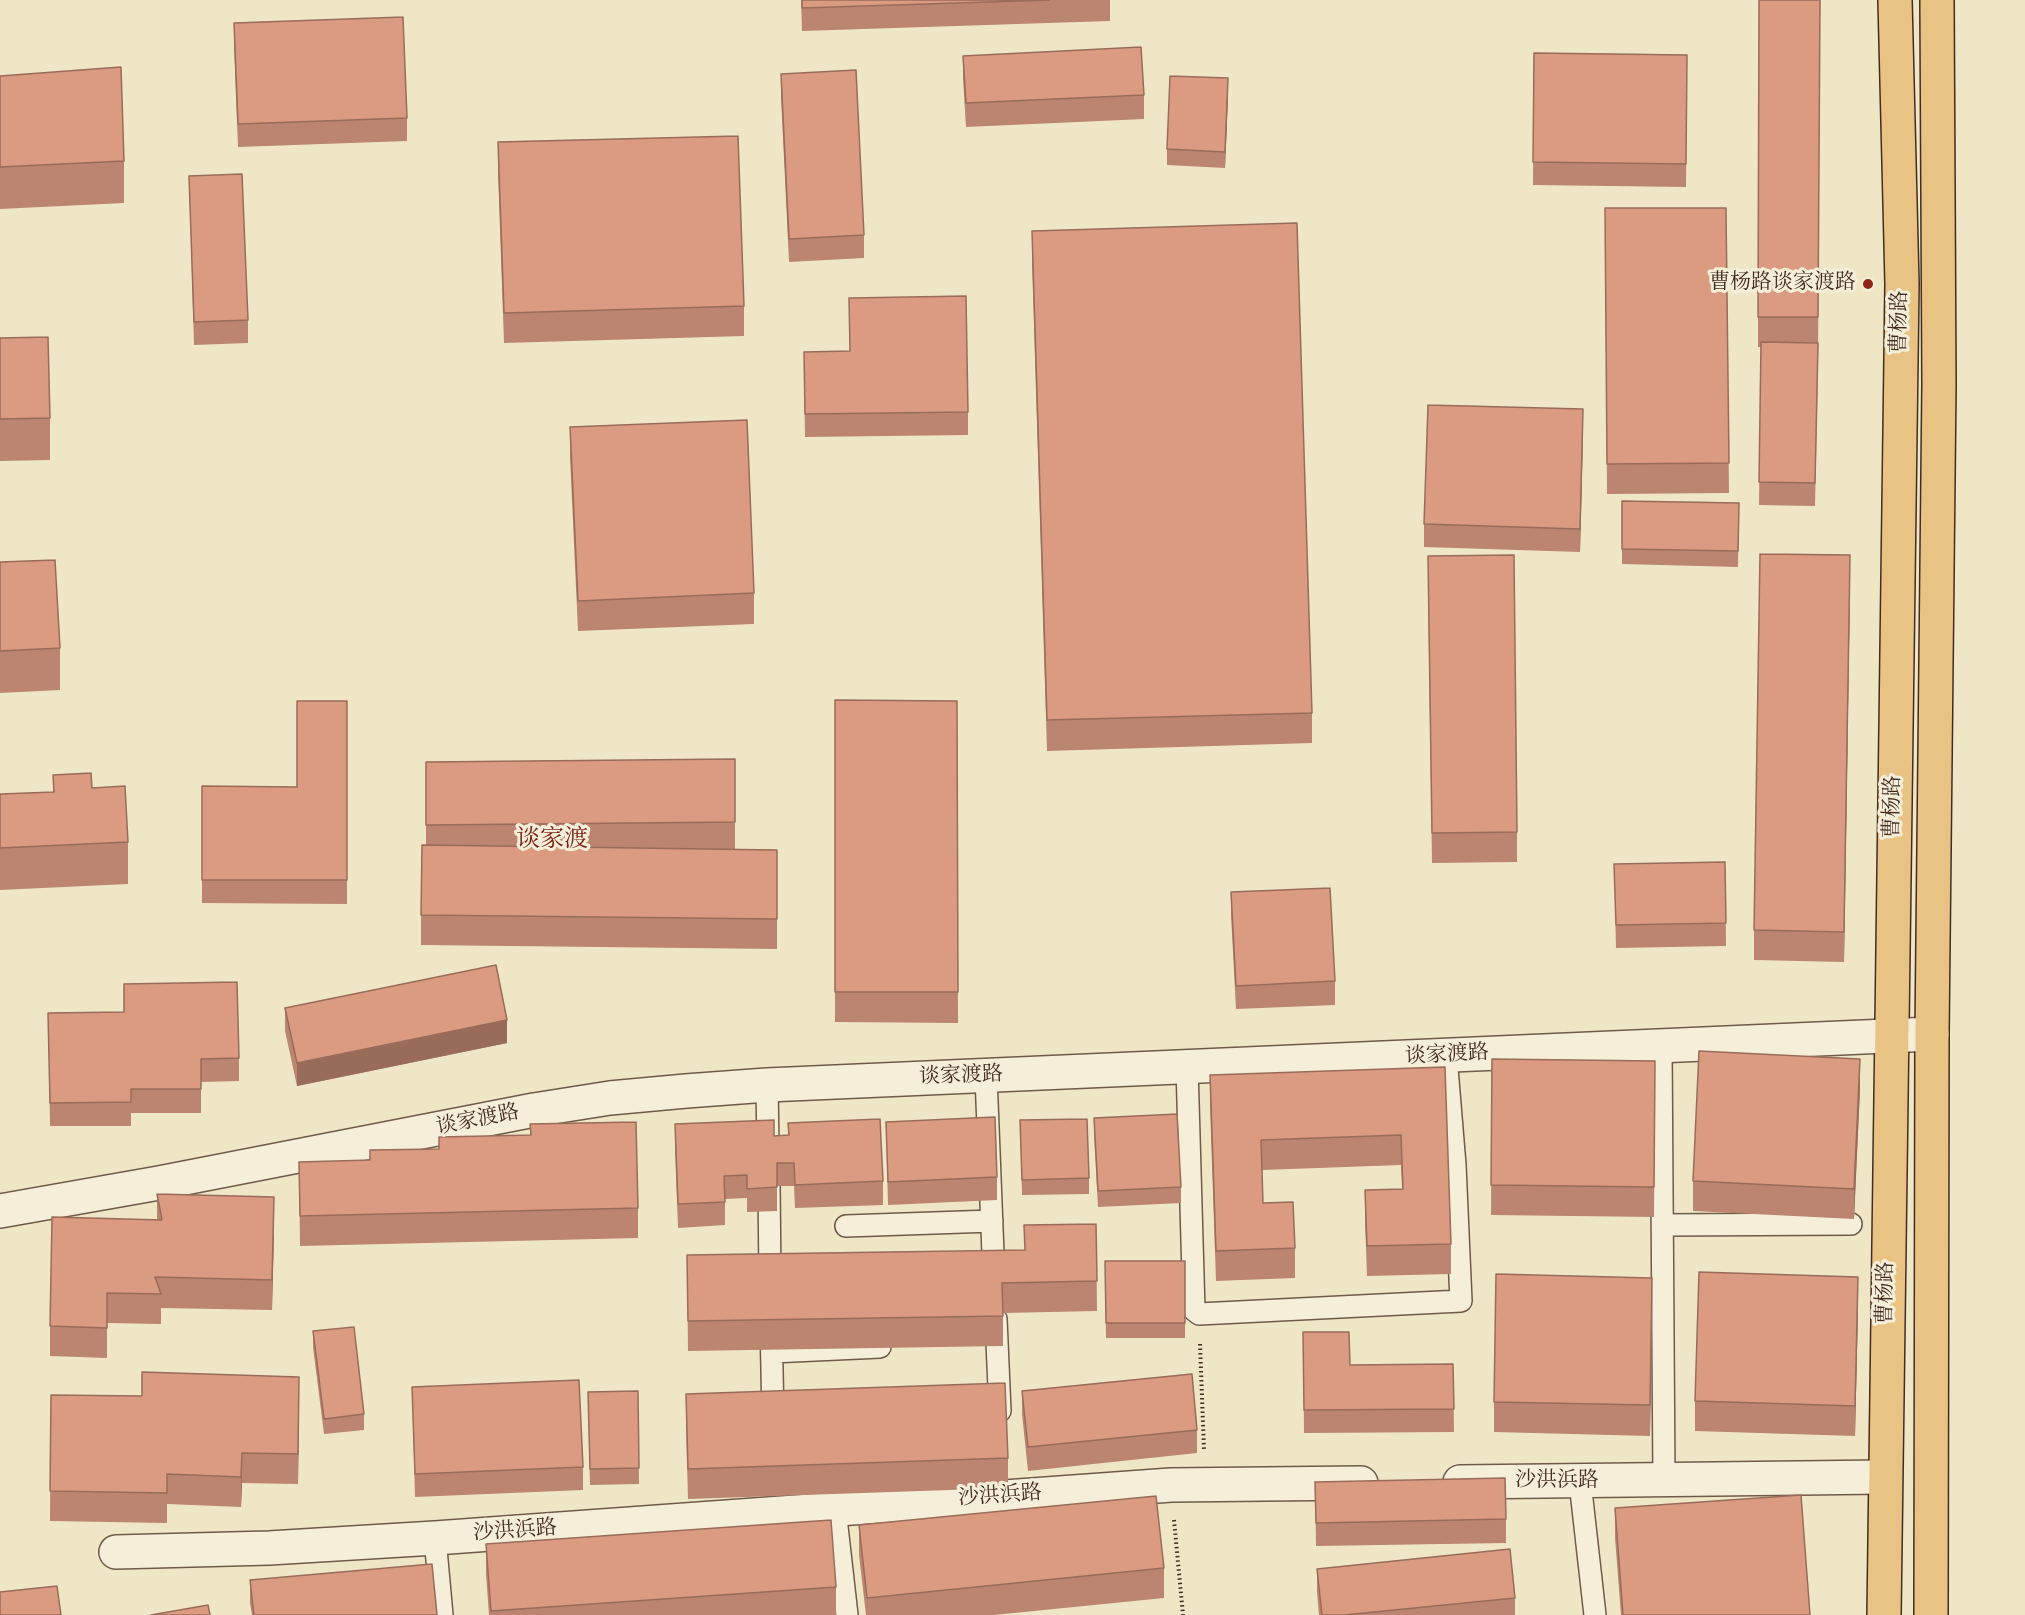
<!DOCTYPE html>
<meta charset="utf-8">
<style>
body{margin:0}
canvas{display:block;background:#efe6c6}
</style>
<canvas width="2025" height="1615"></canvas>
<script>
const ctx = document.querySelector('canvas').getContext('2d');
ctx.lineJoin = 'round';
function shape(rows) {
  const path = new Path2D();
  for (const r of rows) {
    path.moveTo(r[0], r[1]);
    for (let i = 2; i < r.length; i += 2) path.lineTo(r[i], r[i + 1]);
  }
  return path;
}
function stroke(path, color, width, dash) {
  ctx.strokeStyle = color;
  ctx.lineWidth = width;
  ctx.lineCap = dash ? 'butt' : 'round';
  ctx.setLineDash(dash || []);
  ctx.stroke(path);
}
function fill(path, color) {
  ctx.fillStyle = color;
  ctx.fill(path, 'evenodd');
}
function label(font, color, halo, rows, align = 'center') {
  ctx.font = font + ' "IM FELL English","Noto Serif SC",serif';
  ctx.lineWidth = 6;
  ctx.setLineDash([]);
  ctx.textBaseline = 'middle';
  ctx.strokeStyle = halo;
  ctx.fillStyle = color;
  for (const [text, x, y, turn = 0] of rows) {
    ctx.save();
    ctx.translate(x, y);
    ctx.rotate((+turn || 0) * Math.PI / 180);
    ctx.textAlign = isNaN(turn) ? turn : align;
    if (halo) ctx.strokeText(text, 0, 0);
    ctx.fillText(text, 0, 0);
    ctx.restore();
  }
}
const path = shape([
 [1200,1344,1204,1450],
 [1174,1520,1183,1615]
]);
const lane = shape([
 [1661,1046,1664,1481],
 [1187,1067,1194,1310,1199,1314,1461,1301,1455,1165,1446,1056],
 [986,1076,994,1279],
 [767,1085,768,1148],
 [769,1182,770,1283],
 [1663,1225,1851,1224],
 [846,1226,992,1221],
 [996,1319,1000,1411],
 [771,1323,773,1418],
 [772,1352,880,1347],
 [1580,1482,1595,1615],
 [835,1509,847,1615],
 [435,1538,442,1615]
]);
const street = shape([
 [0,1211,159,1183,534,1110,610,1098,686,1091,767,1085,1932,1034],
 [1460,1482,1884,1477],
 [116,1552,269,1548,435,1538,1171,1485,1361,1483]
]);
const primary = shape([
 [1884,1615,1902,284,1895,0],
 [1931,1615,1932,1034,1939,384,1937,0]
]);
const wall = shape([
 [801,0,1110,0,1110,21,802,31],
 [1820,0,1818,366,1815,506,1759,505,1761,347,1758,347,1758,317],
 [234,23,407,118,407,141,238,147,234,46],
 [1534,53,1687,55,1686,187,1533,185],
 [963,56,1144,95,1144,119,966,127,963,79],
 [781,74,864,235,864,258,789,262,781,97],
 [0,76,124,161,124,203,0,209],
 [1228,94,1225,168,1167,165,1167,149],
 [498,142,744,306,744,336,504,343,498,172],
 [189,176,248,320,248,343,194,345],
 [1605,208,1726,208,1729,493,1607,494],
 [1032,231,1312,713,1312,743,1047,751,1032,261],
 [0,338,50,418,50,460,0,461],
 [804,375,968,412,968,435,805,437],
 [570,427,754,593,754,624,578,631,570,457],
 [1583,433,1580,552,1424,547,1424,524],
 [1739,503,1738,567,1622,564,1622,549],
 [0,562,60,648,60,690,0,693],
 [1428,586,1517,832,1517,862,1432,863],
 [1850,586,1844,962,1754,960,1754,930],
 [835,700,957,701,958,1023,835,1022],
 [347,701,347,904,202,903,202,786,297,787],
 [735,759,735,849,777,850,777,949,421,945,421,915,426,845,426,762],
 [53,775,92,788,128,842,128,884,0,890,0,794,53,792],
 [1725,862,1726,946,1616,948,1614,864],
 [1231,892,1335,981,1335,1005,1236,1009,1231,915],
 [124,984,239,1058,239,1081,201,1082,201,1113,131,1113,131,1126,50,1126,48,1013,124,1012],
 [285,1008,507,1043,297,1086,285,1031],
 [1492,1059,1655,1061,1654,1217,1491,1215],
 [1445,1067,1451,1244,1451,1274,1367,1276,1365,1220,1365,1190,1402,1189,1401,1165,1262,1170,1263,1203,1295,1248,1295,1278,1216,1281,1210,1105,1210,1075],
 [1860,1089,1854,1219,1693,1211,1693,1181],
 [1094,1118,1181,1187,1181,1203,1098,1207,1094,1134],
 [1020,1120,1089,1178,1089,1194,1022,1195],
 [886,1122,997,1177,997,1200,888,1205],
 [788,1123,883,1181,883,1205,795,1208,794,1186,777,1186,777,1211,747,1212,747,1198,725,1199,725,1225,678,1228,675,1147,675,1124,774,1136,788,1135],
 [299,1162,638,1208,638,1238,300,1246],
 [157,1194,274,1227,272,1310,161,1308,161,1324,107,1323,107,1358,50,1356,50,1326,157,1219],
 [1096,1224,1097,1311,1003,1313,1003,1346,688,1351,687,1255,1024,1250],
 [1105,1261,1185,1261,1185,1338,1106,1338],
 [1858,1307,1855,1436,1695,1431,1695,1401],
 [1652,1308,1650,1436,1494,1432,1494,1402],
 [313,1331,364,1414,364,1430,324,1434,313,1347],
 [1303,1332,1350,1365,1453,1364,1454,1432,1304,1433],
 [412,1387,583,1467,583,1490,415,1497],
 [638,1391,639,1484,590,1485,588,1392],
 [1022,1391,1197,1430,1197,1453,1028,1471,1022,1414],
 [686,1394,1008,1458,1008,1488,688,1499,686,1424],
 [51,1395,299,1407,298,1484,242,1483,241,1507,167,1504,167,1523,50,1521],
 [1315,1482,1506,1519,1506,1543,1316,1546],
 [1615,1508,1810,1615,1621,1615,1615,1538],
 [859,1525,1164,1568,1164,1598,994,1615,866,1615,859,1555],
 [486,1544,836,1587,836,1615,489,1615,486,1574],
 [1317,1569,1515,1598,1515,1615,1319,1615,1317,1592],
 [250,1580,437,1615,252,1615,250,1603]
]);
const shadedWall = shape([
 [1228,78,1228,94,1225,168,1225,152],
 [1583,409,1583,433,1580,552,1580,529],
 [1850,555,1850,586,1844,962,1844,932],
 [507,1020,507,1043,297,1086,297,1063],
 [1860,1059,1860,1089,1854,1219,1854,1189],
 [274,1197,274,1227,272,1310,272,1280],
 [1858,1277,1858,1307,1855,1436,1855,1406],
 [1652,1278,1652,1308,1650,1436,1650,1405],
 [299,1377,299,1407,298,1484,298,1454],
 [242,1453,242,1483,241,1507,241,1477]
]);
const building = shape([
 [802,0,1049,0,802,8,802,0],
 [1759,0,1820,0,1818,317,1758,317,1759,0],
 [403,17,407,118,238,124,234,23,403,17],
 [1141,47,1144,95,966,103,963,56,1141,47],
 [1534,53,1687,55,1686,164,1533,162,1534,53],
 [121,67,124,161,0,167,0,76,121,67],
 [856,70,864,235,789,239,781,74,856,70],
 [1170,76,1228,78,1225,152,1167,149,1170,76],
 [738,136,744,306,504,313,498,142,738,136],
 [242,174,248,320,194,322,189,176,242,174],
 [1605,208,1726,208,1729,463,1607,464,1605,208],
 [1297,223,1312,713,1047,720,1032,231,1297,223],
 [966,296,968,412,805,414,804,352,850,351,849,298,966,296],
 [48,337,50,418,0,419,0,338,48,337],
 [1761,342,1818,343,1815,483,1759,482,1761,342],
 [1428,405,1583,409,1580,529,1424,524,1428,405],
 [747,420,754,593,578,601,570,427,747,420],
 [1622,501,1739,503,1738,551,1622,549,1622,501],
 [1760,554,1850,555,1844,932,1754,930,1760,554],
 [1514,555,1517,832,1432,833,1428,556,1514,555],
 [55,560,60,648,0,651,0,562,55,560],
 [835,700,957,701,958,992,835,992,835,700],
 [297,701,347,701,347,880,202,880,202,786,297,787,297,701],
 [735,759,735,822,426,825,426,762,735,759],
 [91,773,92,788,125,786,128,842,0,848,0,794,54,792,53,775,91,773],
 [422,845,777,850,777,919,421,915,422,845],
 [1725,862,1726,923,1616,925,1614,864,1725,862],
 [1330,888,1335,981,1236,986,1231,892,1330,888],
 [496,965,507,1020,297,1063,285,1008,496,965],
 [237,982,239,1058,201,1059,201,1089,131,1089,131,1102,50,1103,48,1013,124,1012,124,984,237,982],
 [1699,1051,1860,1059,1854,1189,1693,1181,1699,1051],
 [1492,1059,1655,1061,1654,1187,1491,1185,1492,1059],
 [1445,1067,1451,1244,1367,1246,1365,1190,1403,1189,1401,1135,1261,1140,1263,1203,1293,1202,1295,1248,1216,1251,1210,1075,1445,1067],
 [1177,1114,1181,1187,1098,1191,1094,1118,1177,1114],
 [995,1117,997,1177,888,1182,886,1122,995,1117],
 [880,1119,883,1181,795,1185,794,1163,777,1163,777,1187,747,1189,747,1175,724,1176,725,1202,678,1204,675,1124,774,1120,774,1136,789,1135,788,1123,880,1119],
 [1087,1119,1089,1178,1022,1180,1020,1120,1087,1119],
 [636,1122,638,1208,300,1216,299,1162,370,1160,370,1150,439,1149,439,1137,531,1135,530,1124,636,1122],
 [157,1194,274,1197,272,1280,155,1277,161,1294,107,1293,107,1328,50,1326,52,1217,162,1220,157,1194],
 [1096,1224,1097,1281,1002,1283,1003,1316,688,1321,687,1255,1025,1250,1024,1225,1096,1224],
 [1105,1261,1185,1261,1185,1323,1106,1323,1105,1261],
 [1699,1272,1858,1277,1855,1406,1695,1401,1699,1272],
 [1496,1274,1652,1278,1650,1405,1494,1402,1496,1274],
 [354,1327,364,1414,324,1419,313,1331,354,1327],
 [1303,1332,1349,1332,1350,1365,1453,1364,1454,1409,1304,1410,1303,1332],
 [142,1372,299,1377,298,1454,242,1453,241,1477,167,1474,167,1493,50,1491,51,1395,142,1396,142,1372],
 [1192,1374,1197,1430,1028,1447,1022,1391,1192,1374],
 [579,1380,583,1467,415,1474,412,1387,579,1380],
 [1005,1383,1008,1458,688,1469,686,1394,1005,1383],
 [638,1391,639,1468,590,1469,588,1392,638,1391],
 [1505,1478,1506,1519,1316,1523,1315,1482,1505,1478],
 [1801,1495,1810,1615,1623,1615,1615,1508,1801,1495],
 [1156,1496,1164,1568,867,1598,859,1525,1156,1496],
 [831,1520,836,1587,491,1611,486,1544,831,1520],
 [1510,1549,1515,1598,1344,1615,1322,1615,1317,1569,1510,1549],
 [432,1564,437,1615,254,1615,250,1580,432,1564],
 [57,1586,61,1615,0,1615,0,1592,57,1586],
 [208,1605,210,1615,151,1615,208,1605]
]);
const markers = [
 [1868,284,6,"#8f2418"]
];
const poiNames = [
 ["曹杨路谈家渡路",1856,284]
];
const streetNames = [
 ["曹杨路",1901,322,-89],
 ["曹杨路",1894,807,-89],
 ["谈家渡路",1447,1056,-3],
 ["谈家渡路",961,1077,-2],
 ["谈家渡路",478,1121,-11],
 ["曹杨路",1887,1293,-89],
 ["沙洪浜路",1557,1482],
 ["沙洪浜路",1000,1497,-4],
 ["沙洪浜路",515,1532,-4]
];
const quarterNames = [
 ["谈家渡",552,841]
];
stroke(lane, '#6f5a4a', 24);
stroke(street, '#6f5a4a', 36);
stroke(primary, '#442c21', 36);
stroke(path, '#442c21', 4, [1.5, 3]);
stroke(lane, '#f5efda', 21);
stroke(street, '#f5efda', 33);
stroke(primary, '#e8c383', 33);
fill(wall, '#bb856f');
fill(shadedWall, '#996c5a');
fill(building, '#da9b81');
stroke(building, '#996c5a', 1.5);
for (const [x, y, r, color] of markers) {
  const dot = new Path2D();
  dot.arc(x, y, r, 0, 2 * Math.PI);
  ctx.fillStyle = color;
  ctx.fill(dot);
  stroke(dot, '#f5efda', 2);
}
label('21px', '#442c21', '#f5efda', poiNames, 'right');
label('21px', '#442c21', '#f5efda', streetNames);
label('24px', '#7a1f14', '#f5efda', quarterNames);
</script>
